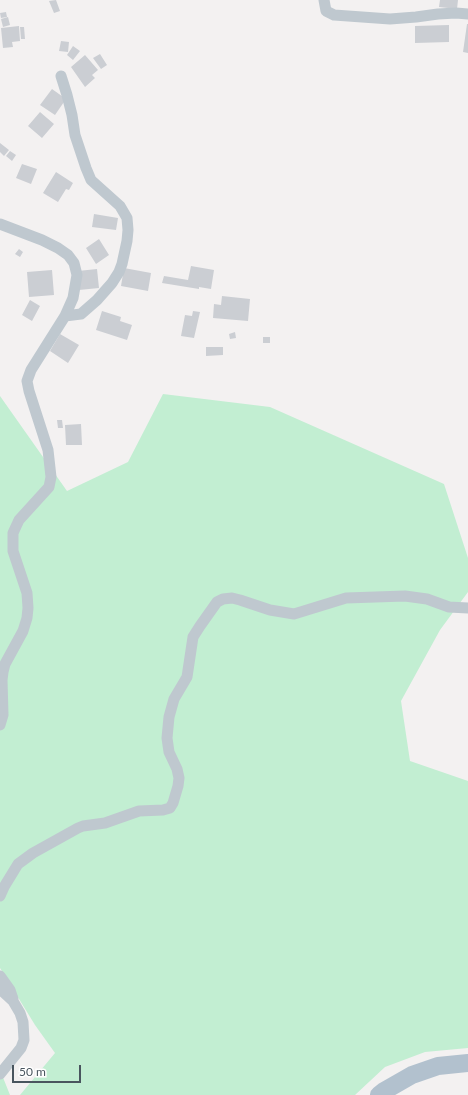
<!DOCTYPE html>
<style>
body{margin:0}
#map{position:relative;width:468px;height:1095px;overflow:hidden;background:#f3f1f1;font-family:Lato,sans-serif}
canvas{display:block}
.scale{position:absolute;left:12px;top:1065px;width:69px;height:18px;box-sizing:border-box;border:2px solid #49555e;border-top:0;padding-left:5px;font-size:12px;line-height:14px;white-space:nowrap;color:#49555e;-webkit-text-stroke:3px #fff;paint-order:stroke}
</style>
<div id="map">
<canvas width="468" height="1095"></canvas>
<div class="scale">50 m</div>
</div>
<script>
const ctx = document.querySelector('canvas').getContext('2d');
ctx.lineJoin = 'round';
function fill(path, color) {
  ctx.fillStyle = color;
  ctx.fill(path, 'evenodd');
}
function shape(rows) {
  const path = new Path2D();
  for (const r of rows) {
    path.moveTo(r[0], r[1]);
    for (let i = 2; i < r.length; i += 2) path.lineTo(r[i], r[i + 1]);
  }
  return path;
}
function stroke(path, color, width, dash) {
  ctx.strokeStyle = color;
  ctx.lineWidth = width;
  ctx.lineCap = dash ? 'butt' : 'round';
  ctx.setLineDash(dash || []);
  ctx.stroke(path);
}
const green = shape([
 [163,394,270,407,444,484,468,558,468,592,440,630,401,701,410,761,468,781,468,1048,425,1052,385,1067,355,1095,20,1095,55,1053,35,1025,0,968,0,396,67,491,128,462],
 [0,1070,10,1095,0,1095]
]);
const building = shape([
 [56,0,60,11,54,13,49,1],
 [440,0,458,0,457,9,439,7],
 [6,12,7,17,1,18,0,13],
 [8,17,10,25,3,27,1,19],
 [467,24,468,24,468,53,463,52],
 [449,25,449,42,415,43,415,26],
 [19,26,20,41,12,42,13,47,3,48,1,28],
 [20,27,24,27,25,39,21,39],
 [61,41,69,42,68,52,59,51],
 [73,46,80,51,73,60,67,55],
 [100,54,107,65,101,69,93,58],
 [85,55,98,70,92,75,95,78,85,87,71,67],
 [52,89,66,99,55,115,40,105],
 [40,112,54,124,42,138,28,126],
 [0,143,9,150,4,156,0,152],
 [10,151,16,155,12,161,6,156],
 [22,164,37,169,31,184,16,178],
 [56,172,73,183,69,190,66,189,58,202,43,193],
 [94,214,118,218,116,230,92,227],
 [99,239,109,255,96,264,86,248],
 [19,249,23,252,20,257,15,254],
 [191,266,214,270,211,289,199,287,199,289,162,283,164,276,188,280],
 [124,268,151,273,148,291,121,286],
 [97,269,99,288,79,290,78,271],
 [52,270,54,295,29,297,27,272],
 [222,296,250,299,248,321,213,318,214,304,221,305],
 [30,300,40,306,32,321,22,315],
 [102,311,121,317,120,321,132,325,127,340,96,330],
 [193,311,200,312,194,338,181,336,185,315,192,316],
 [235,332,236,338,230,339,229,334],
 [60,334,79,345,68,363,50,351],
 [263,337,270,337,270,343,263,343],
 [206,347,223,347,223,355,206,356],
 [57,420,62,420,63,428,58,428],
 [81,424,82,445,66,445,65,425]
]);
const minor = shape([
 [324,0,326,11,334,15,390,19,416,17,438,14,456,13,468,14],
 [61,76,67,95,72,115,75,135,86,168,91,180,120,206,127,218,128,230,127,241,122,264,119,272,112,283,97,300,81,314,65,316],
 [0,224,42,240,58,248,68,255,74,263,77,275,73,298,65,316,31,370,27,381,29,391,48,450,51,477,49,487,19,520,13,533,13,551,27,593,28,608,27,618,23,631,5,664,3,672,2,680,3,715,0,725],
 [0,896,4,887,18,864,33,853,78,828,83,826,105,823,139,811,163,810,170,808,173,803,178,786,179,778,177,769,169,752,167,738,169,717,174,699,187,677,193,637,200,626,217,602,223,599,232,598,240,600,270,610,294,614,346,598,405,596,427,599,449,607,468,608],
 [0,976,10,990,13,999],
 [0,989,13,1001,20,1013,23,1022,24,1040,21,1048,0,1074]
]);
const primary = shape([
 [379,1095,384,1091,412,1075,438,1066,468,1063]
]);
fill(green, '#c2eed2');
fill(building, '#cbced3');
stroke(minor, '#bfc8cf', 11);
stroke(primary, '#b2c1ce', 18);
</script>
